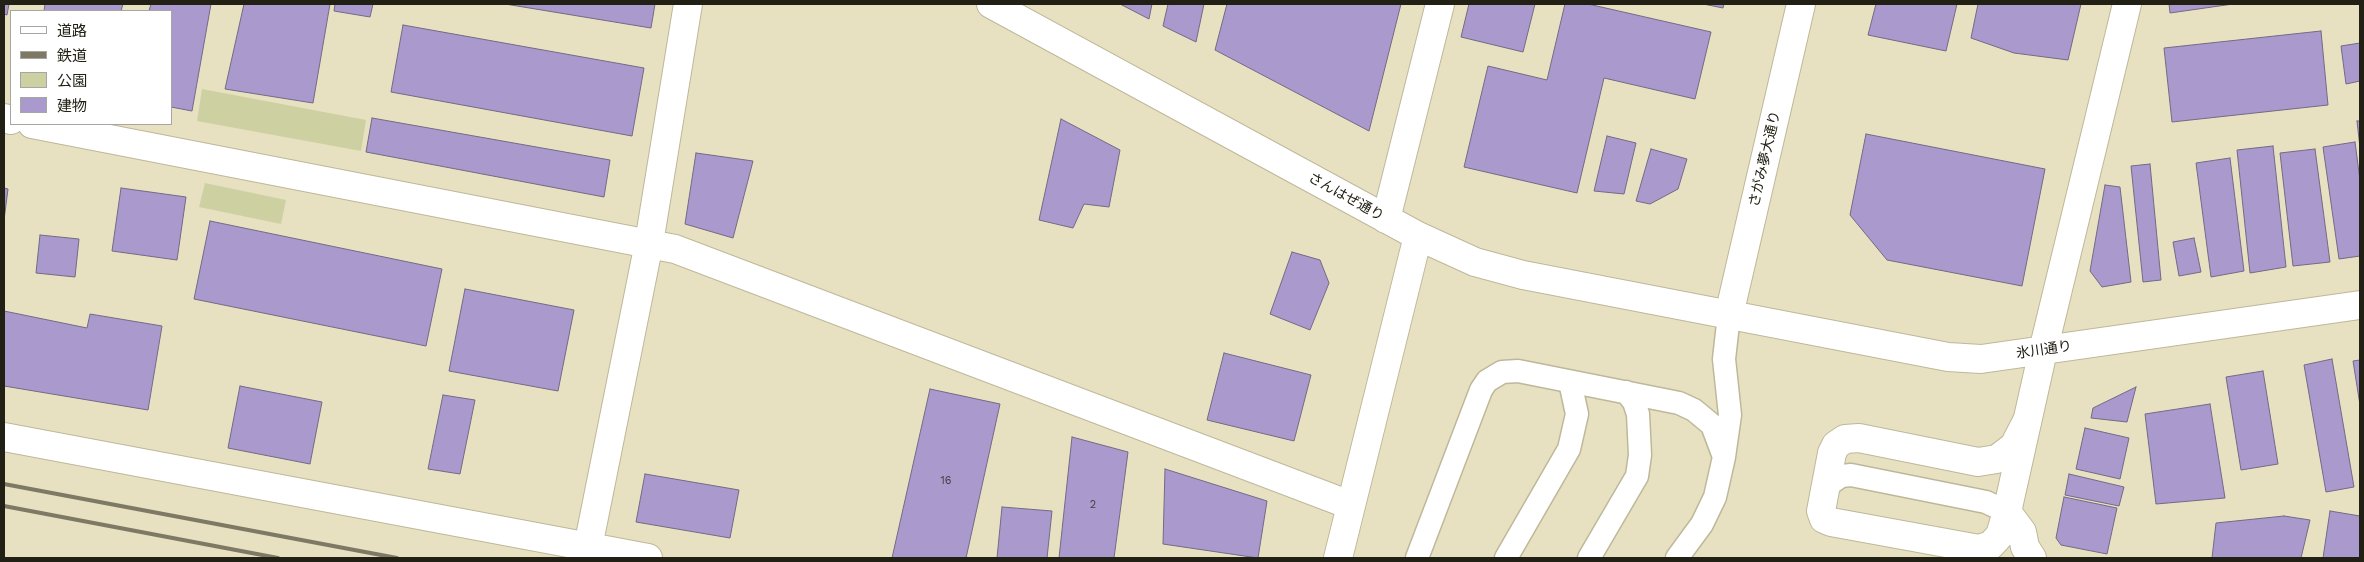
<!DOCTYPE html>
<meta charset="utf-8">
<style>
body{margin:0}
#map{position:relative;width:2364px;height:562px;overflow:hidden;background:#e7e0c1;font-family:"Work Sans","Noto Sans JP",sans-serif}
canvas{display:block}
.frame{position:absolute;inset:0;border:5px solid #222014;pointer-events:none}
.legend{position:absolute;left:10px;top:10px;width:162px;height:115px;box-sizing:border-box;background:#fff;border:1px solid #a7a6a1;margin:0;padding:6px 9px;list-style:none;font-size:15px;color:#222014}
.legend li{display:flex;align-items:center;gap:10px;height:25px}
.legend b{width:25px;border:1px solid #a7a6a1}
</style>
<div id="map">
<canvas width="2364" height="562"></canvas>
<div class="frame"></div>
<ul class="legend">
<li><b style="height:6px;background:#fff"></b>道路</li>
<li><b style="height:6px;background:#7e7965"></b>鉄道</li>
<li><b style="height:14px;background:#cdd1a2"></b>公園</li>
<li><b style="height:14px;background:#a999cc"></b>建物</li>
</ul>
</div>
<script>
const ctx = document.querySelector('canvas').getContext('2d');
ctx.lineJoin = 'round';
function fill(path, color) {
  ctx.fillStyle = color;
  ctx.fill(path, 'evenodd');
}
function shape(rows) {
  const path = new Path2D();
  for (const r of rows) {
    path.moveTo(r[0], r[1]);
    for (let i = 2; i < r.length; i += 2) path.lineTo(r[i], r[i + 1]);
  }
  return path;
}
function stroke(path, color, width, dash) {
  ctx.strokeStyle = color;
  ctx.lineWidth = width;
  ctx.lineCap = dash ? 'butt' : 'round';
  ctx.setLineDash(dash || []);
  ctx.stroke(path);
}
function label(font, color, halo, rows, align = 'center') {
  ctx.font = font + ' "Work Sans","Noto Sans JP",sans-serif';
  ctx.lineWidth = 4;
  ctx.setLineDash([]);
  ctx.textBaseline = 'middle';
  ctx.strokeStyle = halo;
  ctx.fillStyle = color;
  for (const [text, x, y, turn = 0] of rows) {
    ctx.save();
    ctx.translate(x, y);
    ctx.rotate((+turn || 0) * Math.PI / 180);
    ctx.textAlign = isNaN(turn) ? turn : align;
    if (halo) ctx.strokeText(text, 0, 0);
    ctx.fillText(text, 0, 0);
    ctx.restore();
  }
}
const green = shape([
 [202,89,366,120,361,151,197,121],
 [205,183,286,200,281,224,199,207]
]);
const building = shape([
 [4,4,9,4,7,15,4,14,4,4],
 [45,4,123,4,121,11,44,11,45,4],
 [151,4,211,4,192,111,171,107,171,11,149,11,151,4],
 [244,4,330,4,313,103,225,89,244,4],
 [335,4,373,4,370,17,334,11,335,4],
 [505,4,655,4,651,28,505,4],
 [1120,4,1152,4,1149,19,1120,4],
 [1168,4,1204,4,1196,42,1163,26,1168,4],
 [1227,4,1401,4,1369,131,1215,50,1227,4],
 [1469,4,1535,4,1523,52,1461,37,1469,4],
 [1565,4,1588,4,1711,32,1695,99,1604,78,1577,193,1464,167,1488,66,1547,80,1565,4],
 [1703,4,1724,4,1723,8,1703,4],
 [1876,4,1957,4,1946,51,1868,35,1876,4],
 [1978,4,2081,4,2068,60,2014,53,1971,38,1978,4],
 [2169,4,2233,4,2170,13,2169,4],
 [403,25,644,68,632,136,391,92,403,25],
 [2321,31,2328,105,2172,122,2164,48,2321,31],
 [2360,43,2360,81,2346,84,2341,46,2360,43],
 [372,118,610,160,604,197,366,152,372,118],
 [1061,119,1120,150,1109,207,1084,204,1073,228,1039,220,1061,119],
 [2357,121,2360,121,2360,148,2357,121],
 [1866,134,2045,169,2022,286,1887,260,1850,215,1866,134],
 [1607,136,1636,143,1624,194,1594,191,1607,136],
 [2355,142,2360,180,2360,256,2339,259,2323,147,2355,142],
 [2273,146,2286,267,2250,273,2237,150,2273,146],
 [1651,149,1687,159,1678,189,1650,204,1636,201,1651,149],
 [2315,149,2330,262,2293,266,2280,153,2315,149],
 [696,153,753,161,733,238,685,224,696,153],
 [2230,158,2244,271,2211,277,2196,163,2230,158],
 [2150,164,2161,280,2143,282,2131,166,2150,164],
 [2105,185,2120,187,2131,282,2102,287,2090,271,2105,185],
 [4,188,8,189,4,220,4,188],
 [121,188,186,197,177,260,112,251,121,188],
 [210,221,442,269,426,346,194,299,210,221],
 [40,235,79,239,75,277,36,273,40,235],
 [2194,238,2201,272,2179,276,2173,242,2194,238],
 [1292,252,1320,260,1329,283,1310,330,1270,314,1292,252],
 [465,289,574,310,558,391,449,371,465,289],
 [4,311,87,328,90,314,162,326,148,410,4,386,4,311],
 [1224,353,1311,375,1294,441,1207,420,1224,353],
 [2332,359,2354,487,2326,492,2304,365,2332,359],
 [2360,360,2360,405,2353,361,2360,360],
 [2263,371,2278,464,2241,470,2226,377,2263,371],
 [240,386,322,402,310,464,228,448,240,386],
 [2136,387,2127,422,2091,418,2093,408,2136,387],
 [930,389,1000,404,966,558,892,558,930,389],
 [443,395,475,400,460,474,428,469,443,395],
 [2210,404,2225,498,2156,504,2145,414,2210,404],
 [2085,428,2129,438,2120,479,2076,469,2085,428],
 [1072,437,1128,452,1114,558,1059,558,1072,437],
 [1165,469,1267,501,1258,558,1163,544,1165,469],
 [645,474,739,490,730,538,636,522,645,474],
 [2069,474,2124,487,2119,506,2065,495,2069,474],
 [2064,497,2117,508,2107,554,2061,545,2056,538,2064,497],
 [1002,507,1052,511,1047,558,997,558,1002,507],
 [2330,511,2360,516,2360,558,2323,558,2330,511],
 [2284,516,2310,520,2301,558,2212,558,2216,523,2284,516]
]);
const service = shape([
 [1824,488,1841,476,1851,475,1986,502,2007,512],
 [1417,558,1481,390,1487,381,1502,372,1518,371,1679,403,1694,410,1712,425,1724,457],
 [1506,558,1569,449,1577,414,1570,382],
 [1589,558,1637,476,1640,455,1638,414,1634,402,1626,392],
 [1677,558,1702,524,1715,497,1724,457,1730,415,1724,359,1729,315]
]);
const minor = shape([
 [4,118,11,120],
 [32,124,675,249,1350,505],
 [1386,219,1440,4],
 [2043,351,2127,4],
 [4,437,648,558],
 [2007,512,2000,535,1991,545,1979,549,1831,522,1824,519,1821,511,1832,453,1836,445,1845,439,1859,438,1978,462,1997,459,2014,446,2027,421],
 [2007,512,2022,532,2025,547,2032,558],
 [588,547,649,243,688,4]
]);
const tertiary = shape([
 [991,4,1418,236,1475,262,1523,275,1948,357,1981,359,2360,305],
 [2007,512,2043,351],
 [1338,558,1418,236]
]);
const secondary = shape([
 [1729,315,1801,4]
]);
const rail = shape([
 [4,484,397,558],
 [4,506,278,558]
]);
const numberNames = [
 ["16",946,481],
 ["2",1093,505]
];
const streetNames = [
 ["さがみ夢大通り",1765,159,-77],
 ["さんはぜ通り",1346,197,29],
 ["氷川通り",2044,350,-8]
];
fill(green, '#cdd1a2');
fill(building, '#a999cc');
stroke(building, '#726a85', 1);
stroke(service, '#beb89a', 25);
stroke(minor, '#beb89a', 30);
stroke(tertiary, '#beb89a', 30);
stroke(secondary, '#beb89a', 30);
stroke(service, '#fff', 22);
stroke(minor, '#fff', 28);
stroke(tertiary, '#fff', 28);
stroke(secondary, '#fff', 28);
stroke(rail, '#7e7965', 4);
label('11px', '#443e42', null, numberNames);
label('14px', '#222014', '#fff', streetNames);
</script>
